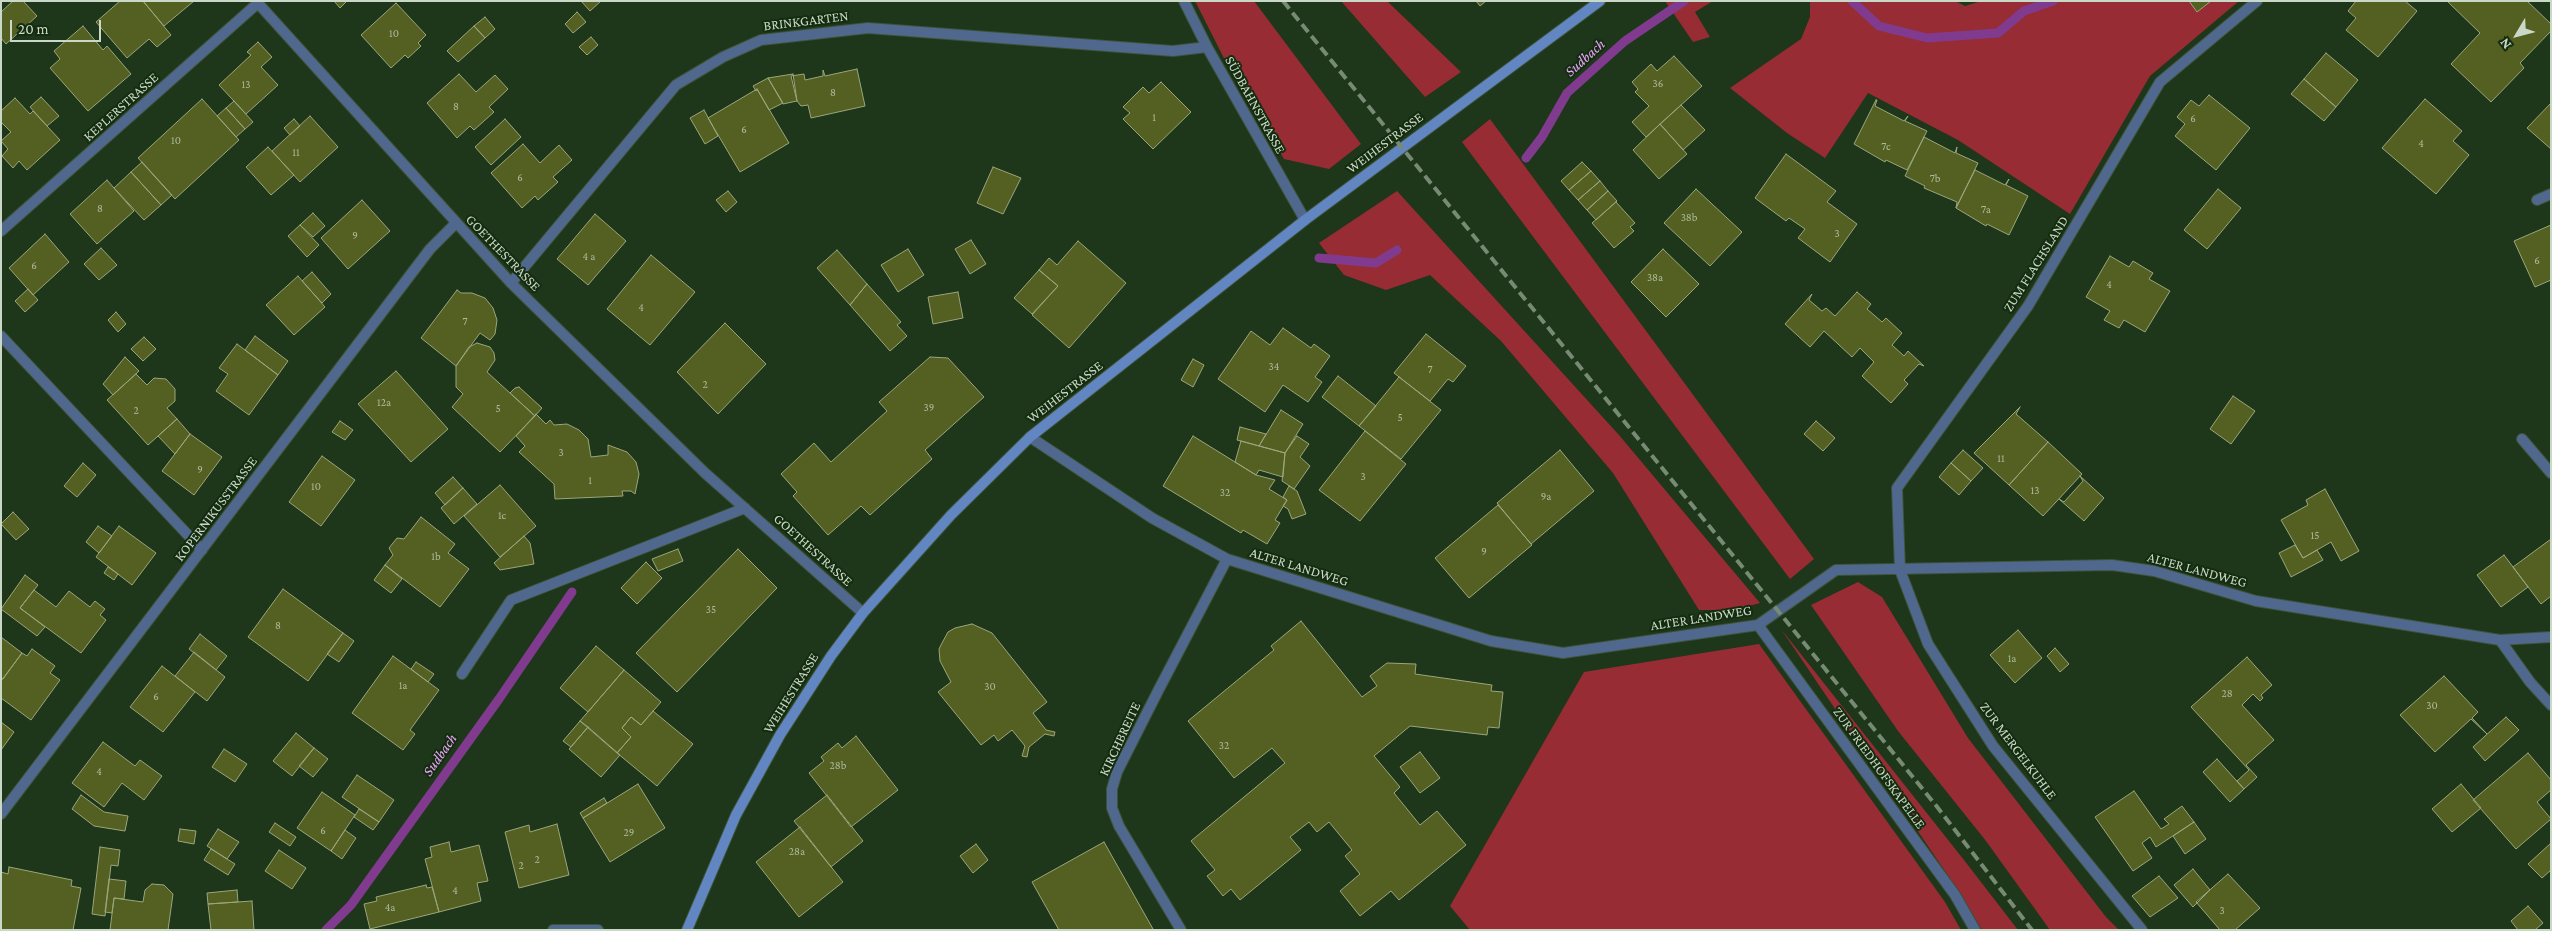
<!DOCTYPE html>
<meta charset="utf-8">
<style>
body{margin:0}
#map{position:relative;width:2552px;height:931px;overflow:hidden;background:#1e3619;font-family:"Crimson Pro",serif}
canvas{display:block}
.frame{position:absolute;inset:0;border:2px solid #cad9c7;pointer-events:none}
.north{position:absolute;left:2492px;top:10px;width:50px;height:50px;-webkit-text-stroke:4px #142c0f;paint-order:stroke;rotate:233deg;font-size:14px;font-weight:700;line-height:20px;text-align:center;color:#cad9c7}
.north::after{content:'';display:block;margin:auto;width:18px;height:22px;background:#cad9c7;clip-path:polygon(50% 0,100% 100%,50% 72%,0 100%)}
.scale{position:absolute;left:10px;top:20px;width:91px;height:22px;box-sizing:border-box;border:2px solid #cad9c7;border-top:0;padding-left:6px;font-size:15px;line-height:18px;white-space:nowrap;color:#cad9c7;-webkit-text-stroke:4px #142c0f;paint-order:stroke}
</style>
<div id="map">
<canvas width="2552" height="931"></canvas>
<div class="frame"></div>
<div class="north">N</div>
<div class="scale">20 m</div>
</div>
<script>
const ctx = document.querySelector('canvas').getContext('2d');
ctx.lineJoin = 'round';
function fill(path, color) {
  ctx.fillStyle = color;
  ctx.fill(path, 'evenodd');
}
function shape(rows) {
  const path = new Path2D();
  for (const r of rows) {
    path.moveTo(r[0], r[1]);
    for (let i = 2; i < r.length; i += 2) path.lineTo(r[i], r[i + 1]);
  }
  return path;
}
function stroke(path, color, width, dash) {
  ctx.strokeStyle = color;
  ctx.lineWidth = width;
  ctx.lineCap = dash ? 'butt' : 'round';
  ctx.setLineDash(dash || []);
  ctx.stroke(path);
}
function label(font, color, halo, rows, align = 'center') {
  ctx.font = font + ' "Crimson Pro",serif';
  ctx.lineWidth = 4;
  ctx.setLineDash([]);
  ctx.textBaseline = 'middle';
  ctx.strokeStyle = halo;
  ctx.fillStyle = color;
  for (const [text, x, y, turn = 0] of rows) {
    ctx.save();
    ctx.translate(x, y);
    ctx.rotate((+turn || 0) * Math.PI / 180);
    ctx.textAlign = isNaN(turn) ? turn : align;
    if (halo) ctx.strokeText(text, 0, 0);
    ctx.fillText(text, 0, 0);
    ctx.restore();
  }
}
const green = shape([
 [1195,1,1254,1,1361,144,1329,169,1284,159,1233,76],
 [1341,1,1387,1,1461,72,1425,97],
 [1665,1,1713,1,1695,12,1710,37,1693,42],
 [1810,1,1955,1,1965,6,1981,1,2239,1,2150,76,2070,214,1958,140,1868,93,1825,158,1787,133,1730,88,1801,39,1810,17],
 [1490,119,1814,559,1790,579,1462,142],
 [1397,191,1619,435,1760,603,1734,610,1699,610,1613,473,1501,341,1430,275,1386,290,1344,275,1319,243],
 [1858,582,1882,597,1968,738,2106,917,2119,930,2050,930,1986,841,1898,731,1811,605],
 [1781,629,1964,860,2018,930,1982,930,1957,889],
 [1759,644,1945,902,1961,930,1470,930,1450,906,1584,672]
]);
const stream = shape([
 [1852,1,1879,26,1927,38,1998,33,2024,11,2053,1],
 [1526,158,1542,137,1567,93,1625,41,1684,1],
 [1319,258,1376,263,1397,250],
 [326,930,351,905,499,699,572,592]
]);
const building = shape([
 [13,1,23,1,37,16,6,44,1,38,1,12,13,1],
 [120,1,143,1,171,35,157,47,149,39,127,58,96,22,120,1],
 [143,1,194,1,164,26,143,1],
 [334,1,347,1,340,8,334,1],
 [581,1,601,1,590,11,581,1],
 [1476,1,1486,1,1480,6,1476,1],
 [2189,1,2211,1,2197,12,2189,1],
 [2356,1,2405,1,2417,11,2378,57,2346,30,2356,18,2348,11,2356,1],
 [2447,1,2527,1,2551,24,2551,31,2520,63,2524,68,2491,102,2451,64,2480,33,2447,1],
 [396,3,426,35,418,43,421,46,408,58,405,55,391,68,361,35,396,3],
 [577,12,586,22,573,33,565,24,577,12],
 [485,17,495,29,485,38,474,26,485,17],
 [83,26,103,50,107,46,131,74,88,111,50,68,60,59,54,51,83,26],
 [474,26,485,38,458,62,447,51,474,26],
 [591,37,598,45,587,55,579,47,591,37],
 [258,42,272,57,261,67,278,85,246,114,219,85,251,55,247,52,258,42],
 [2326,53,2358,80,2336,107,2304,79,2326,53],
 [1674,56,1702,86,1646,137,1632,122,1649,106,1635,92,1638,89,1632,82,1651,64,1657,71,1674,56],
 [857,69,865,106,811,118,808,105,801,106,797,101,791,76,804,74,805,80,823,76,823,70,825,76,857,69],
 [459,74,476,92,495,75,508,89,489,107,494,112,474,130,470,126,457,138,427,103,459,74],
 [793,74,797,101,783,104,768,78,793,74],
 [768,78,783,103,769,110,757,89,756,91,753,86,768,78],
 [2304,79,2336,107,2324,121,2291,94,2304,79],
 [1161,82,1191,112,1153,149,1123,119,1130,113,1123,107,1143,87,1149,93,1161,82],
 [757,89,789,143,740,172,708,118,757,89],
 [2209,95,2250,128,2216,170,2175,136,2185,124,2177,117,2191,100,2199,106,2209,95],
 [41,97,59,116,47,126,30,107,41,97],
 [15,98,30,114,33,111,60,140,27,170,19,161,13,168,2,156,8,149,1,141,11,132,1,122,1,111,15,98],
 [202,99,239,140,175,199,138,158,202,99],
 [2425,99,2462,131,2453,141,2469,155,2436,194,2382,148,2425,99],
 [1876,100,1877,100,1875,106,1904,121,1908,116,1905,121,1927,131,1907,170,1886,160,1885,162,1854,144,1876,100],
 [234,101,253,122,245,129,226,108,234,101],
 [2551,103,2551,149,2527,128,2551,103],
 [1681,105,1705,130,1683,150,1660,124,1681,105],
 [226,108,245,129,236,137,217,116,226,108],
 [704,110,718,136,705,144,690,118,704,110],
 [310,116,338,147,300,182,272,151,310,116],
 [294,119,300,126,290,135,284,128,294,119],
 [505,119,521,137,491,165,475,147,505,119],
 [1660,124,1687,154,1659,179,1633,150,1660,124],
 [1924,137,1955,153,1957,147,1956,153,1978,163,1956,208,1957,202,1924,188,1925,186,1905,176,1924,137],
 [523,144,540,163,559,145,572,160,553,177,558,182,538,200,535,196,522,208,491,173,523,144],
 [268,147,294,175,271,195,246,167,268,147],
 [1786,154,1836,191,1827,202,1857,224,1830,262,1798,238,1805,229,1789,218,1786,221,1755,198,1786,154],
 [142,162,172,195,161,205,131,172,142,162],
 [1582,162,1591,171,1569,190,1561,181,1582,162],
 [993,167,1021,178,1003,214,977,203,993,167],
 [1975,170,2005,185,2009,179,2006,185,2028,196,2009,235,1987,224,1986,226,1956,208,1975,170],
 [1591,171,1600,181,1578,200,1569,190,1591,171],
 [131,172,161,205,144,220,114,188,131,172],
 [107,180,134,211,97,244,70,214,107,180],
 [1600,181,1608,191,1587,210,1578,200,1600,181],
 [1696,189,1742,232,1710,266,1664,223,1696,189],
 [2218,189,2241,208,2207,249,2184,230,2218,189],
 [728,191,737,202,726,212,716,200,728,191],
 [1608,191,1617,201,1596,220,1587,210,1608,191],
 [362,200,390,231,348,269,321,238,362,200],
 [1616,202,1635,223,1630,227,1634,231,1614,248,1592,223,1616,202],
 [313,213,325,226,313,237,300,225,313,213],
 [595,214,626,241,588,285,557,259,595,214],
 [300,225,319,245,307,257,288,236,300,225],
 [2551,225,2551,280,2535,287,2514,241,2551,225],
 [45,234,69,262,33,295,9,268,45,234],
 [971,240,986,264,970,274,955,249,971,240],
 [1078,241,1126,283,1069,348,1032,315,1058,286,1039,270,1049,258,1057,265,1078,241],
 [101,248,117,265,99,280,84,264,101,248],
 [908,249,924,275,898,292,881,265,908,249],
 [1663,249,1699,284,1666,317,1631,282,1663,249],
 [837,250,867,284,850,305,817,268,837,250],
 [651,255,695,292,650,345,607,309,651,255],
 [2110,256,2129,267,2133,261,2153,273,2149,279,2170,291,2145,332,2124,320,2119,328,2104,320,2110,311,2086,297,2110,256],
 [1039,270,1058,286,1032,314,1014,298,1039,270],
 [312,272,331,294,322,303,302,281,312,272],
 [298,276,325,307,294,335,266,305,298,276],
 [867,284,901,322,897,325,907,336,890,351,850,305,867,284],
 [28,289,38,300,25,312,15,301,28,289],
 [457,290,461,293,472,293,485,298,493,308,497,320,495,334,490,340,480,333,456,366,421,338,457,290],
 [958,292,963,318,933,324,928,297,958,292],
 [1857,292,1871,304,1867,309,1882,322,1886,318,1902,333,1892,345,1904,356,1908,351,1924,366,1919,364,1904,380,1908,384,1891,403,1862,376,1874,362,1860,348,1852,357,1824,331,1810,347,1785,324,1812,294,1809,300,1822,311,1826,308,1835,316,1857,292],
 [116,312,126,324,118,332,108,320,116,312],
 [725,323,766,364,718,414,677,372,725,323],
 [1283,328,1311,348,1314,344,1330,356,1315,377,1322,382,1308,402,1283,385,1265,412,1218,379,1251,331,1270,345,1283,328],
 [1426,334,1466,366,1453,382,1448,379,1430,401,1394,373,1426,334],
 [255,336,288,361,278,375,245,350,255,336],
 [144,337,156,349,143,361,131,349,144,337],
 [477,343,490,347,494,353,495,360,487,372,535,416,500,452,452,407,463,394,456,387,456,366,469,347,477,343],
 [237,344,278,375,249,415,216,391,228,374,219,368,237,344],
 [125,357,139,371,113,395,103,384,125,357],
 [930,357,948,358,984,397,925,450,932,459,870,515,861,506,828,535,793,496,797,492,781,474,814,443,831,462,887,411,879,402,930,357],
 [1193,359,1204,365,1193,387,1181,380,1193,359],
 [396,371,448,429,411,462,358,404,396,371],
 [136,374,147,385,154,378,166,379,175,389,175,401,167,408,177,419,148,445,107,400,136,374],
 [1338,376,1376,406,1359,426,1322,397,1338,376],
 [1399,377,1441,410,1401,459,1359,426,1399,377],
 [519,387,542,408,535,416,510,393,515,388,519,387],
 [2233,396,2255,411,2231,444,2210,429,2233,396],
 [2020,407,2016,414,2048,442,2009,485,1974,453,2020,407],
 [1281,410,1303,424,1285,453,1259,446,1281,410],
 [536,414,546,424,550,420,554,425,567,424,579,430,588,439,591,457,608,455,608,445,627,452,636,462,639,474,635,494,631,491,622,491,623,496,555,499,554,484,519,452,525,446,516,436,536,414],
 [177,419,190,434,175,454,158,436,177,419],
 [340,421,353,430,345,440,332,432,340,421],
 [1816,421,1835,438,1823,451,1804,434,1816,421],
 [1240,427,1266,434,1259,446,1237,440,1240,427],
 [1365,431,1406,464,1360,521,1319,490,1365,431],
 [190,434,222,457,194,495,162,471,190,434],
 [1193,436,1256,475,1275,480,1269,489,1287,500,1275,520,1280,523,1267,544,1243,530,1241,533,1163,486,1193,436],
 [1297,436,1309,444,1300,457,1310,466,1294,489,1282,481,1285,453,1297,436],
 [1241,441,1285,453,1283,477,1259,470,1256,475,1235,462,1241,441],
 [2048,442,2082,474,2043,516,2009,485,2048,442],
 [1560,450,1594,491,1531,544,1497,503,1560,450],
 [1963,450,1983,468,1971,481,1951,463,1963,450],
 [322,456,355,480,321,526,289,502,322,456],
 [83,463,96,475,77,497,64,486,83,463],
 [1951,463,1971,481,1959,495,1939,477,1951,463],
 [2080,476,2104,498,2084,521,2059,499,2064,502,2083,481,2080,476],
 [453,477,463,488,445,505,435,493,453,477],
 [500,485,536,526,500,557,464,516,500,485],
 [1289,486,1297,491,1306,514,1292,519,1288,509,1283,506,1287,500,1283,497,1289,486],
 [463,488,477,504,454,524,441,508,463,488],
 [2325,489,2359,551,2341,561,2331,542,2303,558,2281,520,2308,505,2306,500,2325,489],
 [1498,505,1532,545,1469,598,1435,558,1498,505],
 [13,512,29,529,16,540,1,524,13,512],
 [421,517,455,544,448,553,469,569,440,607,385,565,393,555,389,548,397,538,404,539,421,517],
 [98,526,112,536,99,553,86,542,98,526],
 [119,526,156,553,132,585,96,557,119,526],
 [524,536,530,543,534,564,500,570,494,563,524,536],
 [2551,539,2551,596,2541,604,2513,567,2551,539],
 [2295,545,2303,558,2317,550,2323,560,2291,577,2279,553,2295,545],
 [678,549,683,561,658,571,652,559,678,549],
 [738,549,777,588,677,692,636,653,738,549],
 [2504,555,2528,587,2501,607,2477,575,2504,555],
 [646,562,662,578,637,604,621,588,646,562],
 [385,565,402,579,391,593,374,580,385,565],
 [108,567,118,574,114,580,104,573,108,567],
 [25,575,38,585,20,608,45,627,37,636,1,609,25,575],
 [283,589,343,633,308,681,248,637,283,589],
 [34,590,56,607,69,591,90,607,95,601,105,609,100,615,106,620,81,653,20,608,34,590],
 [1301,621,1362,697,1377,686,1370,676,1387,663,1416,664,1415,674,1492,685,1491,691,1503,692,1499,728,1488,727,1487,735,1410,726,1374,756,1400,787,1394,793,1420,825,1437,811,1466,845,1399,900,1391,891,1360,916,1340,891,1360,874,1345,856,1352,850,1329,822,1317,832,1309,822,1290,837,1301,850,1240,900,1231,889,1223,896,1207,876,1215,870,1191,841,1285,763,1272,748,1234,778,1188,721,1274,650,1271,646,1301,621],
 [972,624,992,633,1047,702,1033,713,1046,730,1055,732,1054,736,1045,734,1029,747,1027,757,1022,756,1025,746,1012,730,998,741,994,735,981,745,938,692,951,682,940,661,939,649,942,643,948,632,955,628,972,624],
 [2018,630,2042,658,2015,683,1990,655,2018,630],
 [343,633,354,641,339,662,327,654,343,633],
 [200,634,227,656,216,670,189,649,200,634],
 [1,637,22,653,3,679,1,678,1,637],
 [596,646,624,670,588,712,560,688,596,646],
 [2055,648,2069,664,2060,672,2047,656,2055,648],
 [32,649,55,666,50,673,60,680,31,720,1,698,1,681,22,653,27,656,32,649],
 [194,652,225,677,207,701,175,676,194,652],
 [393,656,439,690,410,730,415,734,403,750,352,713,393,656],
 [2247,657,2272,685,2261,695,2263,698,2260,701,2253,694,2242,705,2274,740,2246,765,2257,777,2244,789,2237,781,2249,770,2191,707,2247,657],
 [416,662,434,674,428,682,411,669,416,662],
 [162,666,195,692,163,732,130,707,162,666],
 [624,670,661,702,641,725,631,717,622,728,631,737,617,753,580,721,624,670],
 [2444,676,2478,712,2472,718,2487,734,2471,719,2435,752,2400,715,2444,676],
 [653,711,693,744,657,786,617,753,631,737,622,728,631,717,641,725,653,711],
 [2506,717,2519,730,2485,761,2473,747,2506,717],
 [580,721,588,727,571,747,563,741,580,721],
 [1,722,14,732,1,750,1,722],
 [588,727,620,755,601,777,569,749,588,727],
 [296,733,314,748,292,776,273,761,296,733],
 [856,736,898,790,851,827,809,773,824,761,821,757,838,743,842,748,856,736],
 [103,742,135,766,140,760,162,776,144,800,122,783,104,807,72,783,103,742],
 [314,748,328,759,313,777,299,766,314,748],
 [224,749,247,764,235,782,212,767,224,749],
 [1420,752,1440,778,1420,793,1400,767,1420,752],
 [2528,753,2551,780,2551,790,2537,802,2551,819,2516,849,2473,800,2528,753],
 [2217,759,2244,789,2230,802,2203,772,2217,759],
 [357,775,394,800,379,822,342,797,357,775],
 [638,784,665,828,610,862,583,818,638,784],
 [2461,784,2481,808,2452,832,2432,809,2461,784],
 [2134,791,2161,829,2169,824,2164,819,2182,806,2194,822,2156,847,2150,837,2142,843,2152,858,2133,871,2095,817,2134,791],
 [322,792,355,815,331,851,297,828,322,792],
 [81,795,104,812,128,816,125,831,94,826,72,809,81,795],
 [827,795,863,841,831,867,794,821,827,795],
 [604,798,607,803,583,818,580,813,604,798],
 [359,809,379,822,373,830,354,817,359,809],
 [2194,822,2206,839,2185,854,2173,836,2194,822],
 [275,823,296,837,290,846,269,832,275,823],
 [557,824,569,875,519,888,505,832,529,825,530,832,557,824],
 [800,827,843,882,799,917,756,862,800,827],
 [180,829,196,831,194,844,178,841,180,829],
 [218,829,239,842,227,859,207,846,218,829],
 [345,830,356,838,342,859,331,851,345,830],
 [449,842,451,852,479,845,488,881,477,883,481,901,439,912,425,859,432,857,430,847,449,842],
 [1104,842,1153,929,1150,930,1059,930,1032,882,1104,842],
 [2551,843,2551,870,2542,878,2528,864,2551,843],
 [976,844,988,860,973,873,960,856,976,844],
 [100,847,120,850,118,866,111,865,105,916,92,914,100,847],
 [211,849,235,864,228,875,204,860,211,849],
 [279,850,306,868,292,889,265,871,279,850],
 [9,867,72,880,71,886,81,888,73,930,1,930,1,872,8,874,9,867],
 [2193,869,2210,890,2193,907,2174,885,2193,869],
 [2228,874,2260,908,2235,930,2220,930,2196,902,2228,874],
 [2159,876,2178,898,2150,917,2132,896,2159,876],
 [109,879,126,881,124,899,114,898,112,913,105,912,109,879],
 [152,884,164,885,173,894,168,930,110,930,114,898,143,902,145,890,152,884],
 [426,885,427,888,432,887,439,912,370,929,364,904,377,901,376,897,426,885],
 [237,890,238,902,208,904,207,893,237,890],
 [252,901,254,930,211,930,208,904,252,901],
 [2528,906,2543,923,2535,930,2518,930,2511,921,2528,906]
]);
const minor = shape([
 [256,1,511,283,705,473,863,613],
 [1184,1,1207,47,1305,220],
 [2537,200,2551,194],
 [1,231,258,3],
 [511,283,676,85,723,57,761,40,868,28,1173,51,1207,47],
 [1,336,202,550],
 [1030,437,1152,518,1227,559,1491,641,1563,653,1758,625,1836,570,2112,565,2154,571,2256,601,2500,640,2551,637],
 [2522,439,2551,473],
 [1758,625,1955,895,1975,930],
 [2500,640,2530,682,2551,705],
 [462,674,511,600,745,508],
 [1,814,430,249,456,223],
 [553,930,598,930],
 [1181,930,1119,826,1112,808,1112,789,1117,772,1158,691,1227,559],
 [2142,930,1993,746,1928,644,1900,570,1897,488,2028,306,2160,82,2257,1]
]);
const secondary = shape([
 [687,930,736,815,780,735,831,656,863,613,951,515,1030,437,1305,220,1600,1]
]);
const rail = shape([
 [1283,1,1938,808,2032,930]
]);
const numberNames = [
 ["10",394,34],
 ["36",1658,84],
 ["13",246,85],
 ["8",833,93],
 ["8",456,107],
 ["1",1154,118],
 ["6",2193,119],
 ["6",744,130],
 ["10",176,141],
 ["4",2421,144],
 ["7c",1886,147],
 ["11",296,153],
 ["6",520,178],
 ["7b",1935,179],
 ["8",100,209],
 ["7a",1986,210],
 ["38b",1689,218],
 ["3",1837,234],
 ["9",355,236],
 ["4 a",589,257],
 ["6",2537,261],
 ["6",34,266],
 ["38a",1655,278],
 ["4",2109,285],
 ["4",641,308],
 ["7",465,322],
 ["34",1274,367],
 ["7",1430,370],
 ["2",705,385],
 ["12a",384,403],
 ["39",929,408],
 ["5",498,409],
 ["2",136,411],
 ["5",1400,418],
 ["3",561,453],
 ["11",2001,459],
 ["9",200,470],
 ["3",1363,477],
 ["1",590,481],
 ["10",316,487],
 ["13",2035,491],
 ["32",1225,493],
 ["9a",1546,497],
 ["1c",502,516],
 ["15",2315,536],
 ["9",1484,552],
 ["1b",436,557],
 ["35",711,610],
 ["8",278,626],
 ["1a",2012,659],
 ["1a",403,686],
 ["30",990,687],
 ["28",2227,694],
 ["6",156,697],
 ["30",2432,706],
 ["32",1224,746],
 ["28b",838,766],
 ["4",99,772],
 ["6",323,831],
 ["29",629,833],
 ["28a",797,852],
 ["2",537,860],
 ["2",521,866],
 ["4",455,891],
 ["4a",390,908],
 ["3",2222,911]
];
const streetNames = [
 ["BRINKGARTEN",806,21,-7],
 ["SÜDBAHNSTRASSE",1255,105,61],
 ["KEPLERSTRASSE",121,107,-42],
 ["WEIHESTRASSE",1385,143,-37],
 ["GOETHESTRASSE",503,253,46],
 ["ZUM FLACHSLAND",2036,264,-58],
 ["WEIHESTRASSE",1065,392,-38],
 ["KOPERNIKUSSTRASSE",216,509,-53],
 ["GOETHESTRASSE",813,550,42],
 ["ALTER LANDWEG",1299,567,17],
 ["ALTER LANDWEG",2197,570,15],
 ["ALTER LANDWEG",1701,618,-9],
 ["WEIHESTRASSE",791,693,-58],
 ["KIRCHBREITE",1120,739,-65],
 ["ZUR MERGELKUHLE",2018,751,53],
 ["ZUR FRIEDHOFSKAPELLE",1879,768,54]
];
const waterNames = [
 ["Sudbach",1585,58,-42],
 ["Sudbach",440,755,-55]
];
fill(green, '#972c35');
stroke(stream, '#803b8f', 9);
fill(building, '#536021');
stroke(building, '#9ba67d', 1);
stroke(minor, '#3d5338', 12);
stroke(secondary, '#3d5338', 12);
stroke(minor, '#50688d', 10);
stroke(secondary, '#6286c2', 10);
stroke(rail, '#778a73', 4, [10, 5]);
label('11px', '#acbb9e', null, numberNames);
label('14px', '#cad9c7', '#142c0f', streetNames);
label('italic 15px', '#eda5fe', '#142c0f', waterNames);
</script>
